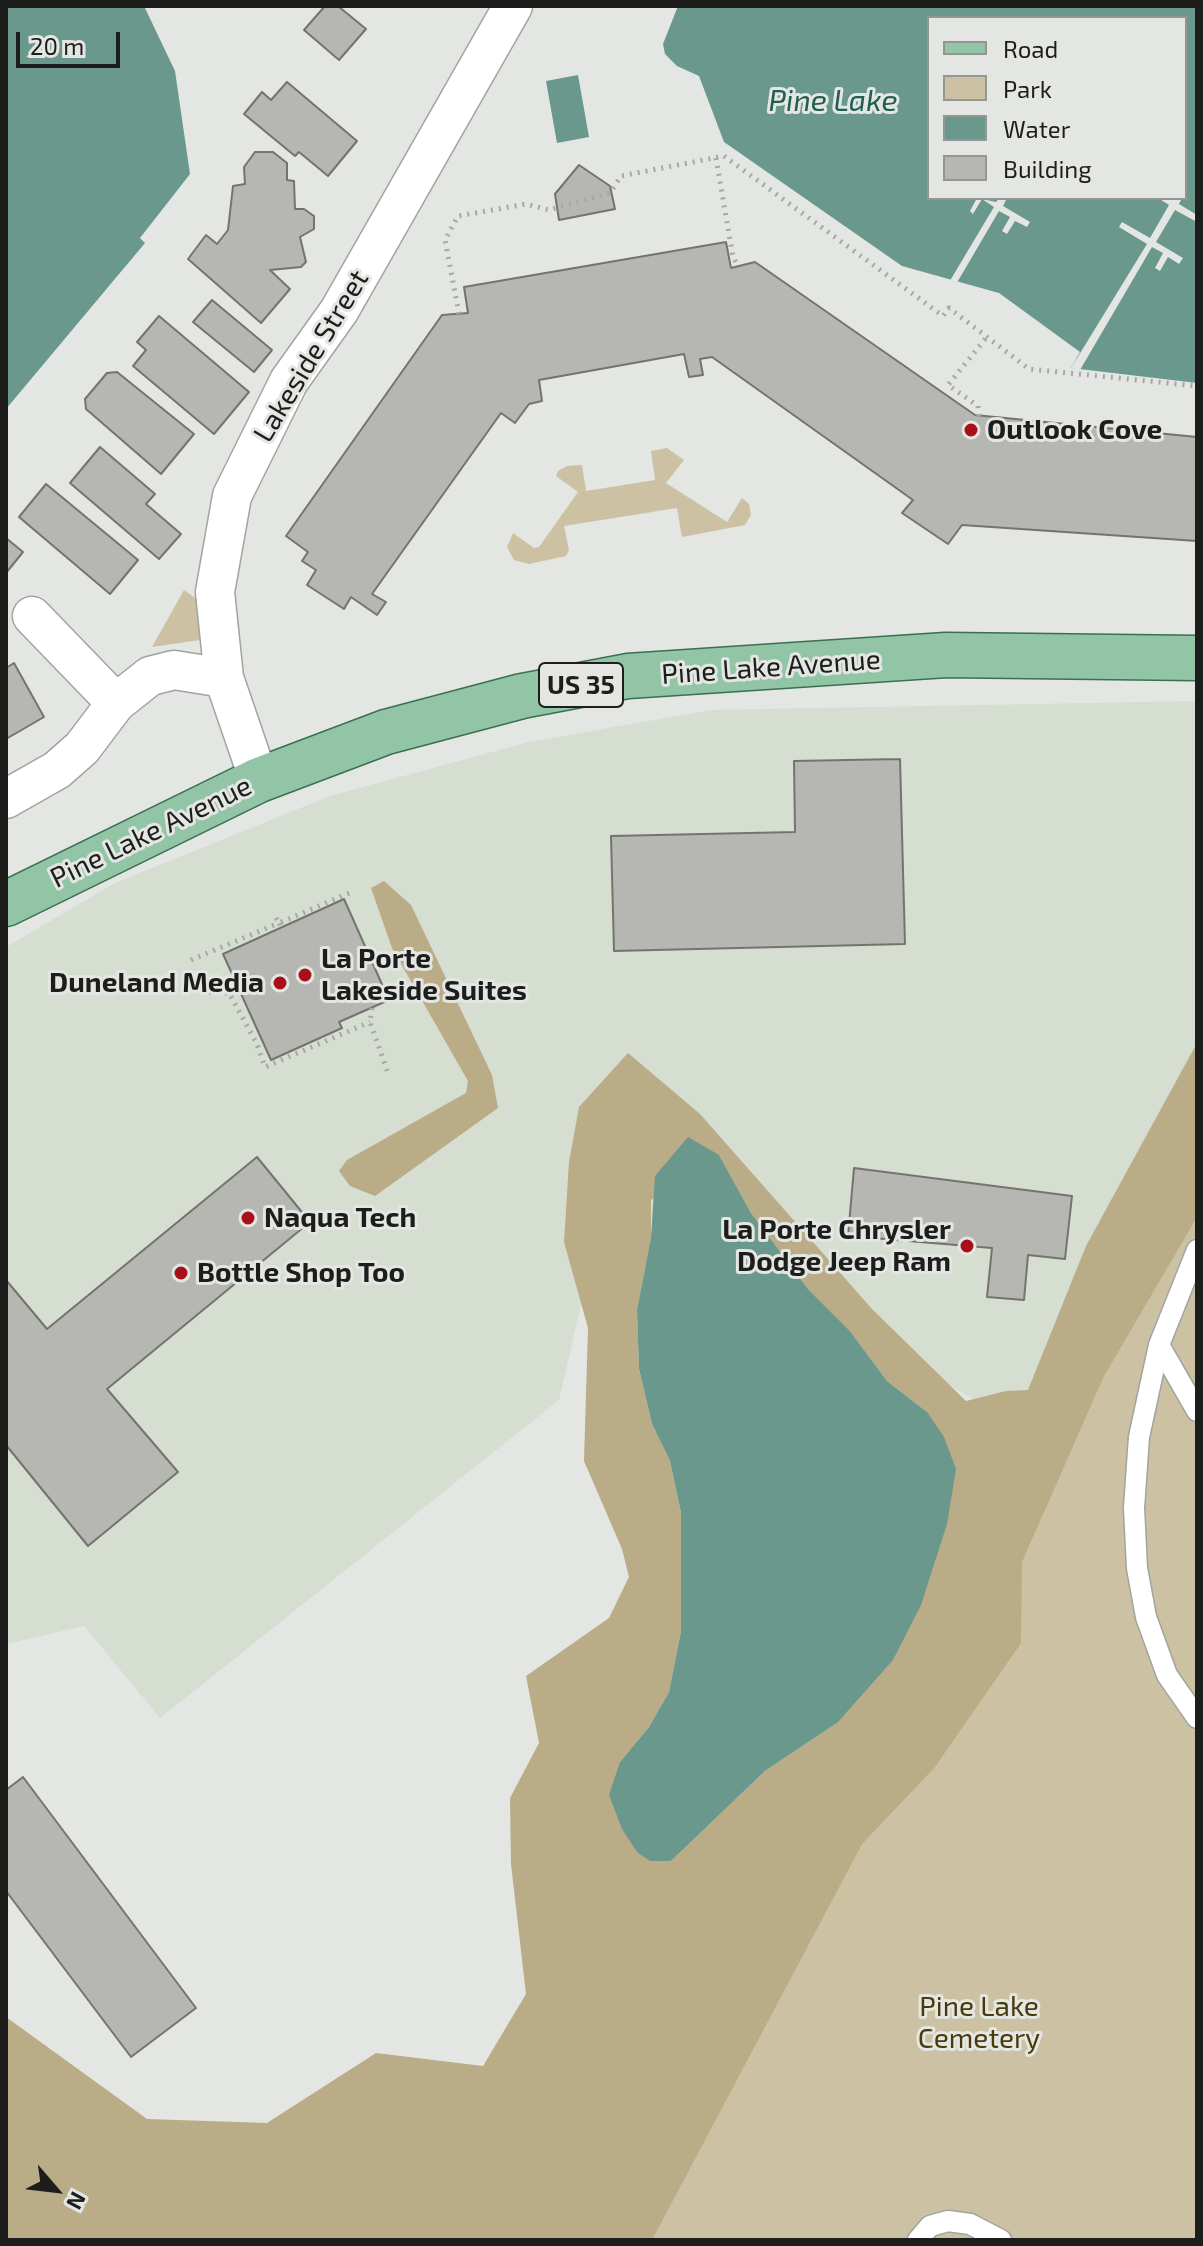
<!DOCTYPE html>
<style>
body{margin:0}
#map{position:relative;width:1203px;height:2246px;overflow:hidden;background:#e3e6e2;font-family:"Exo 2",sans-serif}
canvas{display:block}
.frame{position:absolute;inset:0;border:8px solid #1d1e1c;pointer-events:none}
.legend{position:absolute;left:927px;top:16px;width:260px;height:184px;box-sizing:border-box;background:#e3e6e2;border:2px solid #949693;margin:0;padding:10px 14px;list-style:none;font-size:24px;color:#1d1e1c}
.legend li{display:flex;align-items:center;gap:16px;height:40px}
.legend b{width:40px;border:2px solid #949693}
.north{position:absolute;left:16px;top:2150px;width:80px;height:80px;-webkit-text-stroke:6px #e3e6e2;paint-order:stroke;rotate:118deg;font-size:22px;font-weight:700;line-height:32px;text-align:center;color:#1d1e1c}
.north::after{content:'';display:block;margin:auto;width:28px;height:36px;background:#1d1e1c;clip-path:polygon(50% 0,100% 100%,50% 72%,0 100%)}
.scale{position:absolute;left:16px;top:32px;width:104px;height:36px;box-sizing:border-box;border:4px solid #1d1e1c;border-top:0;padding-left:10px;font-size:24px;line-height:28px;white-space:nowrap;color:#1d1e1c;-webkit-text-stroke:6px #e3e6e2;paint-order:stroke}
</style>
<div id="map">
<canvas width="1203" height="2246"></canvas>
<div class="frame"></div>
<ul class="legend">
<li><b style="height:10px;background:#92c4a6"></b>Road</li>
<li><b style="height:22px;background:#ccc1a3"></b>Park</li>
<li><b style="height:22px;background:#6a988c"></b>Water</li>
<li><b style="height:22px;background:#b6b7b2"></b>Building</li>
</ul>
<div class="north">N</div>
<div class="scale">20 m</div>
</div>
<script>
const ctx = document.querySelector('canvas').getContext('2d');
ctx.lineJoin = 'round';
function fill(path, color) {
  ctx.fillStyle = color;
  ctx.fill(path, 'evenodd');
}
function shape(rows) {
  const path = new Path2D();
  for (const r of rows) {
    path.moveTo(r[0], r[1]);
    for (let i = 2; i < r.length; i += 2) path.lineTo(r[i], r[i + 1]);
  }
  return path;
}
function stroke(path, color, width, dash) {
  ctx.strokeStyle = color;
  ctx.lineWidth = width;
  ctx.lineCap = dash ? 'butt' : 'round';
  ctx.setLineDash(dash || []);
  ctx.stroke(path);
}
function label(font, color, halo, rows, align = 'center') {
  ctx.font = font + ' "Exo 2",sans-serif';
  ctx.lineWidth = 6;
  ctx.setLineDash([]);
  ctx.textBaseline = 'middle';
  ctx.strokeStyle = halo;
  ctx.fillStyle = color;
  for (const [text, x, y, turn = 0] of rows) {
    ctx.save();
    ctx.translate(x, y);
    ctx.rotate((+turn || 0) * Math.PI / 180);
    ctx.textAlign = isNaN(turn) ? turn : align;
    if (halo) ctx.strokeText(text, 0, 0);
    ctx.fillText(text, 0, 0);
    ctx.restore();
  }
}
const built = shape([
 [1197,701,1197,1151,1043,1439,863,1335,606,1196,559,1400,160,1718,84,1626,6,1644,6,947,115,883,330,796,529,742,711,710]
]);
const green = shape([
 [667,448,684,460,666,483,727,522,742,498,749,504,751,515,745,525,682,537,677,508,564,526,569,550,566,556,529,564,514,560,507,547,513,533,534,548,539,547,578,492,556,476,558,471,567,466,582,465,586,491,655,480,651,451],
 [184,590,206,606,200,640,152,647],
 [1197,1151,1197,2240,616,2240]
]);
const forest = shape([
 [384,881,411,905,492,1075,498,1108,375,1196,350,1186,339,1171,347,1160,466,1093,468,1081,392,948,371,888],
 [1197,1043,1197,1217,1104,1376,1022,1562,1021,1643,935,1767,862,1844,652,2240,6,2240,6,2017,147,2119,267,2123,376,2053,483,2066,526,1994,511,1864,510,1798,539,1743,526,1676,609,1618,629,1577,622,1549,584,1461,588,1328,564,1242,569,1162,579,1107,628,1053,700,1114,872,1309,966,1401,1006,1391,1028,1390,1086,1246],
 [719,1155,751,1213,808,1289,850,1331,887,1381,927,1412,837,1723,765,1771,671,1861,620,1762,649,1727,669,1692,681,1631,681,1513,670,1461,652,1424,639,1369,637,1310,651,1237,651,1200]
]);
const water = shape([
 [6,6,144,6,175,71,190,174,140,238,145,243,6,409],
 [678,6,1197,6,1197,383,1071,368,1080,352,999,293,902,266,724,142,699,76,677,66,665,54,663,44],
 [929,18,1185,18,1185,198,929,198],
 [578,75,589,137,557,143,546,81],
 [688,1137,719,1155,751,1213,808,1289,850,1331,887,1381,927,1412,944,1437,956,1469,947,1524,921,1605,893,1660,837,1723,765,1771,671,1861,650,1861,637,1852,622,1829,609,1795,620,1762,649,1727,669,1692,681,1631,681,1513,670,1461,652,1424,639,1369,637,1310,651,1237,655,1176]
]);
const pier = shape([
 [977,198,996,202,999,198,1007,198,1003,206,1030,222,1027,227,1015,221,1007,234,1002,231,1010,217,999,211,955,286,948,284,994,207,982,199,973,214,970,211],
 [1158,198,1182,198,1179,204,1197,215,1197,222,1175,210,1156,242,1183,258,1179,264,1168,257,1160,271,1155,268,1163,253,1152,247,1080,370,1071,368,1147,244,1119,227,1122,222,1150,238,1169,205]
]);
const building = shape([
 [325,6,338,6,366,29,339,60,304,30,325,6],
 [287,82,357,141,328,176,299,152,295,156,244,114,262,92,271,100,287,82],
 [255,152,273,152,287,163,287,180,294,181,295,209,304,209,314,216,314,229,300,237,306,262,301,267,270,270,290,289,261,323,188,259,206,235,217,244,228,230,233,186,245,184,244,167,255,152],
 [579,165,610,186,615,209,559,220,555,194,579,165],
 [726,242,731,268,755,262,975,415,1197,437,1197,541,962,525,948,544,902,513,913,500,712,357,700,359,703,375,689,377,684,354,539,380,542,401,529,404,515,423,501,413,372,594,386,602,377,615,351,597,344,609,307,585,316,570,302,561,308,552,286,536,442,315,468,313,464,287,726,242],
 [212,300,272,350,254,372,193,322,212,300],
 [159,316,249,392,214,434,133,366,146,350,137,342,159,316],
 [117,372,194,434,161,474,86,409,85,399,107,373,117,372],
 [100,447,155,494,146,504,181,534,159,559,70,483,100,447],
 [46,484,138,560,110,594,19,517,46,484],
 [6,538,23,552,6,573,6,538],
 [14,663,44,717,6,739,6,668,14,663],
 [900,759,905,944,614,951,611,836,795,832,794,761,900,759],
 [344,899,389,1000,339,1022,342,1028,271,1060,223,954,344,899],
 [257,1157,310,1222,107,1389,178,1472,88,1546,6,1445,6,1280,47,1329,257,1157],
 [854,1168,1072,1196,1065,1259,1028,1255,1024,1300,987,1297,992,1248,848,1236,854,1168],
 [23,1777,196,2008,131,2057,6,1891,6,1790,23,1777]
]);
const path = shape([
 [716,158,733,257,738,266],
 [459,314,445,240,458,216,526,204,549,210,610,193,621,176,724,156,943,316,949,308,1029,369,1197,386],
 [979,416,978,406,948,385,986,338],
 [276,918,279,923,354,891],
 [191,960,279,923,281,928],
 [209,992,229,993,257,1044,265,1067,370,1022],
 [372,1008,370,1022,388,1073]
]);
const lane = shape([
 [1159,1345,1197,1250],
 [1197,1411,1159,1345,1139,1437,1134,1508,1137,1568,1146,1617,1167,1675,1197,1718],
 [918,2240,930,2226,948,2221,970,2224,1001,2240]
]);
const street = shape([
 [32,616,116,703],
 [259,780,224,678,215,592,232,496,289,381,339,311,513,6],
 [6,799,57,770,82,748,116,703,150,676,174,670,224,678]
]);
const primary = shape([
 [6,904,259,780,386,732,522,696,628,676,946,655,1197,658]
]);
const markers = [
 [971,430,8,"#a7101a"],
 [305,975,8,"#a7101a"],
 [280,983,8,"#a7101a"],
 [248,1218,8,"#a7101a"],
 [967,1246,8,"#a7101a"],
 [181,1273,8,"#a7101a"]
];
const shields = [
 [581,685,84]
];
const shieldNames = [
 ["US 35",581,685]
];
const streetNames = [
 ["Lakeside Street",311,356,-59],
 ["Pine Lake Avenue",771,667,-4],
 ["Pine Lake Avenue",151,832,-26]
];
const poiNames = [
 ["Outlook Cove",987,430],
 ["La Porte",321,959],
 ["Lakeside Suites",321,991],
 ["Duneland Media",264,983,"right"],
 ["Naqua Tech",264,1218],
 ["La Porte Chrysler",951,1230,"right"],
 ["Dodge Jeep Ram",951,1262,"right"],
 ["Bottle Shop Too",197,1273]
];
const parkNames = [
 ["Pine Lake",979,2007],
 ["Cemetery",979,2039]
];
const waterNames = [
 ["Pine Lake",833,101]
];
fill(built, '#d6ddd1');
fill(green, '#ccc1a3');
fill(forest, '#b9ac86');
fill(water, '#6a988c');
fill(pier, '#e3e6e2');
fill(building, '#b6b7b2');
stroke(building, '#74746f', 2);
stroke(lane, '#a1a49f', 23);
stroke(street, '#a1a49f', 41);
stroke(primary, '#3a704f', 47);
stroke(path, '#a6a8a5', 5, [2, 6]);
stroke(lane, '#fff', 20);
stroke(street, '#fff', 38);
stroke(primary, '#92c4a6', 44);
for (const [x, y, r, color] of markers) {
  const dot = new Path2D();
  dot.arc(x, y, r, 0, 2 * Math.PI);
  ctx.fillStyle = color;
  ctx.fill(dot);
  stroke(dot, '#e3e6e2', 3);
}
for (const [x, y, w] of shields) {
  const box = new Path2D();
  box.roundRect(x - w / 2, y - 22, w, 44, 6);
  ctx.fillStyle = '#e3e6e2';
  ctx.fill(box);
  stroke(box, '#1d1e1c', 2);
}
label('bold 26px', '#1d1e1c', null, shieldNames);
label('28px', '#1d1e1c', '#e3e6e2', streetNames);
label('bold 28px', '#1d1e1c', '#e3e6e2', poiNames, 'left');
label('28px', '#493a09', '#e3e6e2', parkNames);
label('italic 30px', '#215e51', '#e3e6e2', waterNames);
</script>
